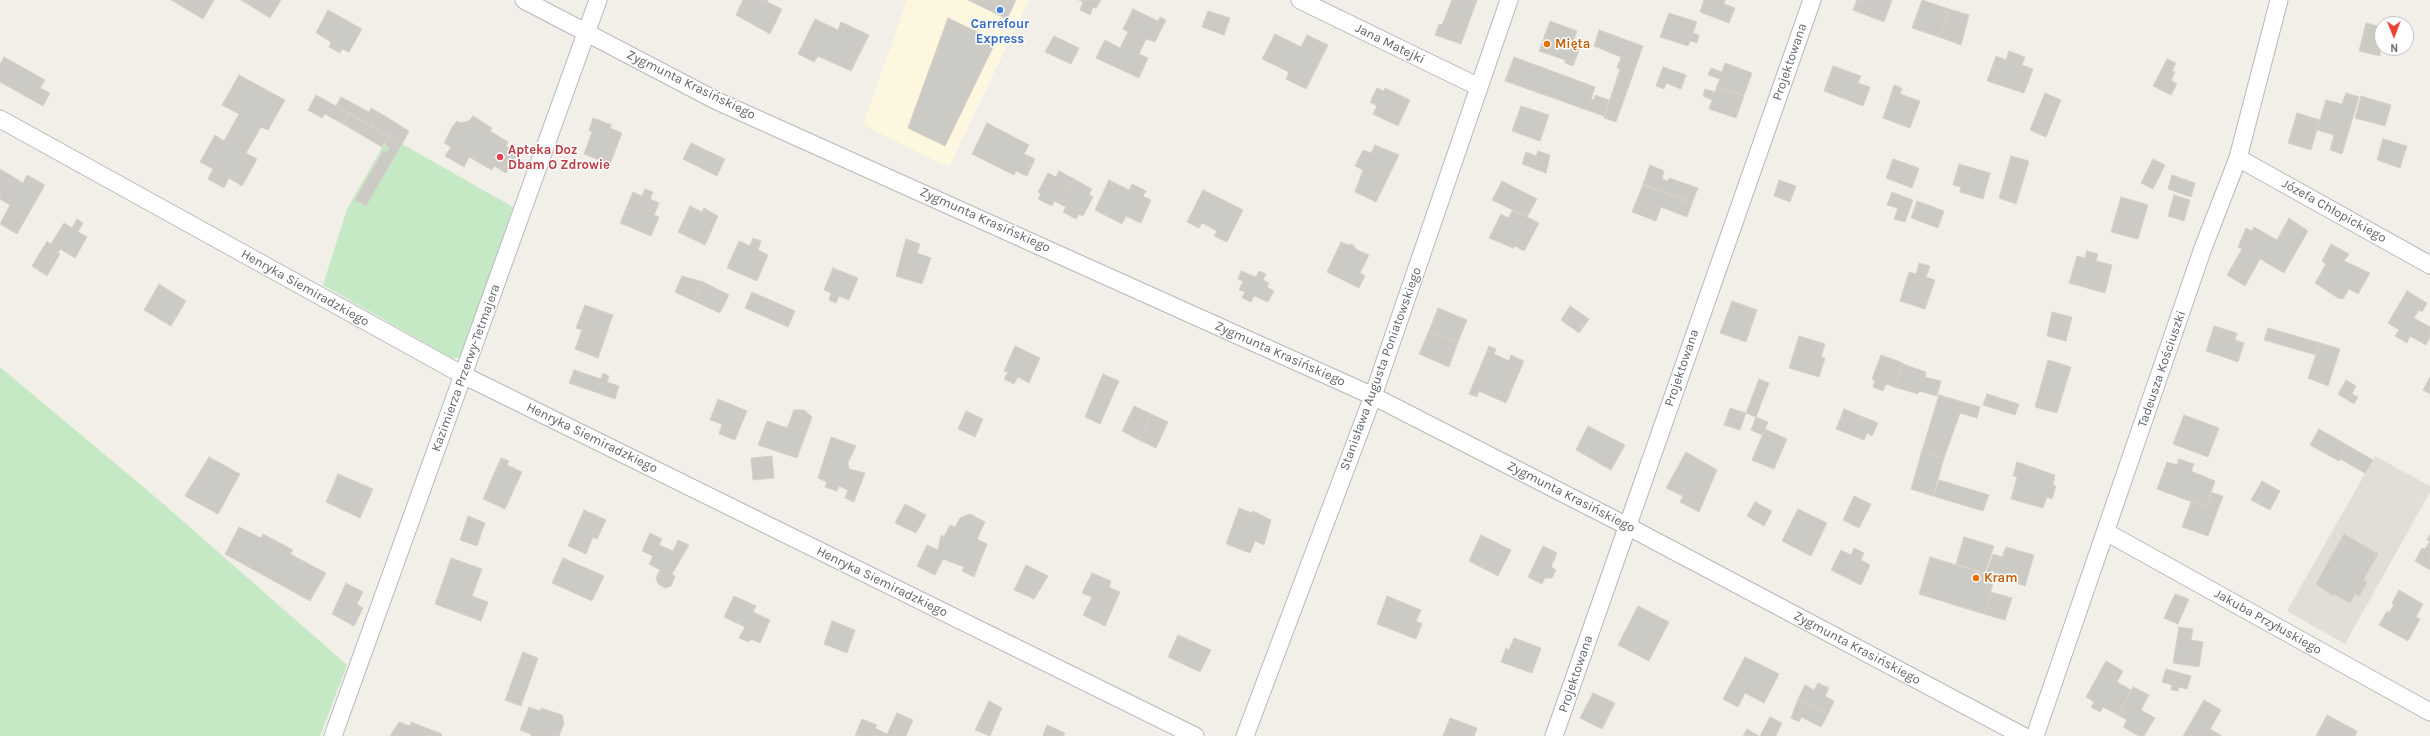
<!DOCTYPE html>
<meta charset="utf-8">
<style>
body{margin:0}
#map{position:relative;width:2430px;height:736px;overflow:hidden;background:#f1efe8;font-family:Karla,sans-serif}
canvas{display:block}
.north{position:absolute;left:2374px;top:16px;width:40px;height:40px;box-sizing:border-box;background:#fff;border:1px solid #bfc1c3;border-radius:50%;rotate:179deg;font-size:11px;font-weight:700;line-height:16px;text-align:center;color:#5f6368}
.north::after{content:'';display:block;margin:auto;width:14px;height:18px;background:#ea4335;clip-path:polygon(50% 0,100% 100%,50% 72%,0 100%)}
</style>
<div id="map">
<canvas width="2430" height="736"></canvas>
<div class="north">N</div>
</div>
<script>
const ctx = document.querySelector('canvas').getContext('2d');
ctx.lineJoin = 'round';
function fill(path, color) {
  ctx.fillStyle = color;
  ctx.fill(path, 'evenodd');
}
function shape(rows) {
  const path = new Path2D();
  for (const r of rows) {
    path.moveTo(r[0], r[1]);
    for (let i = 2; i < r.length; i += 2) path.lineTo(r[i], r[i + 1]);
  }
  return path;
}
function stroke(path, color, width, dash) {
  ctx.strokeStyle = color;
  ctx.lineWidth = width;
  ctx.lineCap = dash ? 'butt' : 'round';
  ctx.setLineDash(dash || []);
  ctx.stroke(path);
}
function label(font, color, halo, rows, align = 'center') {
  ctx.font = font + ' Karla,sans-serif';
  ctx.lineWidth = 3;
  ctx.setLineDash([]);
  ctx.textBaseline = 'middle';
  ctx.strokeStyle = halo;
  ctx.fillStyle = color;
  for (const [text, x, y, turn = 0] of rows) {
    ctx.save();
    ctx.translate(x, y);
    ctx.rotate((+turn || 0) * Math.PI / 180);
    ctx.textAlign = isNaN(turn) ? turn : align;
    if (halo) ctx.strokeText(text, 0, 0);
    ctx.fillText(text, 0, 0);
    ctx.restore();
  }
}
const commercial = shape([
 [907,0,1029,0,949,167,863,125]
]);
const education = shape([
 [2375,456,2430,486,2430,492,2345,644,2287,611]
]);
const green = shape([
 [402,144,513,207,461,358,452,358,323,285,347,209,383,146],
 [0,367,160,501,347,665,320,736,0,736]
]);
const building = shape([
 [171,0,214,0,203,19,171,0],
 [241,0,281,0,270,18,241,0],
 [743,0,768,0,767,2,782,9,770,34,736,15,743,0],
 [968,0,1016,0,1007,19,968,0],
 [1079,0,1101,0,1096,8,1093,7,1090,15,1080,10,1083,2,1079,0],
 [1452,0,1477,0,1461,44,1435,35,1439,24,1442,25,1452,0],
 [1704,0,1725,0,1724,4,1735,8,1729,23,1700,12,1704,0],
 [1857,0,1892,0,1884,22,1853,10,1857,0],
 [1922,0,1949,9,1939,37,1912,28,1922,0],
 [1133,9,1158,21,1160,17,1166,20,1155,42,1146,39,1139,54,1148,58,1139,78,1096,58,1105,40,1120,48,1128,32,1123,29,1133,9],
 [1949,9,1969,15,1961,45,1939,37,1949,9],
 [328,10,362,29,349,52,342,49,340,53,329,47,331,42,316,33,328,10],
 [1208,11,1230,18,1224,35,1202,27,1208,11],
 [1669,13,1697,22,1693,33,1699,35,1697,43,1690,41,1688,46,1660,37,1669,13],
 [948,18,996,41,945,146,908,128,948,18],
 [815,19,838,30,841,22,869,35,851,71,818,56,814,62,798,54,815,19],
 [1550,21,1577,31,1573,42,1581,45,1573,66,1565,63,1565,60,1539,51,1550,21],
 [2366,23,2382,27,2380,56,2359,51,2366,23],
 [1599,30,1643,46,1616,122,1604,118,1620,69,1617,68,1621,57,1594,46,1599,30],
 [1275,34,1301,47,1307,35,1328,45,1306,89,1286,79,1289,72,1262,59,1275,34],
 [1054,36,1079,48,1071,64,1045,52,1054,36],
 [2009,51,2025,57,2022,65,2033,69,2024,93,1987,81,1996,56,2006,60,2009,51],
 [4,57,45,80,40,88,50,93,43,106,0,82,0,64,4,57],
 [1514,57,1595,87,1591,99,1594,100,1595,95,1609,100,1604,116,1505,81,1514,57],
 [2167,59,2176,63,2172,71,2175,72,2171,80,2177,84,2171,95,2153,86,2167,59],
 [1725,63,1752,73,1744,95,1717,86,1720,79,1708,75,1711,68,1722,72,1725,63],
 [1833,66,1861,76,1858,83,1870,87,1863,106,1824,91,1833,66],
 [1663,67,1686,75,1681,89,1666,83,1664,89,1656,86,1663,67],
 [239,75,285,100,268,130,261,127,246,153,257,159,242,186,229,178,224,188,208,179,213,169,200,162,215,135,224,141,239,114,222,105,239,75],
 [1894,85,1902,88,1900,94,1920,101,1910,128,1883,118,1894,85],
 [1717,86,1744,96,1736,118,1709,109,1712,100,1703,96,1705,89,1715,92,1717,86],
 [1377,88,1384,91,1385,88,1410,100,1398,126,1373,114,1377,106,1370,102,1377,88],
 [2045,93,2061,100,2046,137,2030,130,2045,93],
 [2346,93,2359,97,2342,154,2330,150,2334,135,2317,130,2326,100,2342,104,2346,93],
 [316,95,349,113,343,124,325,114,322,118,308,110,316,95],
 [2361,96,2391,105,2385,126,2355,118,2361,96],
 [341,97,369,112,371,108,378,112,370,126,336,106,341,97],
 [1521,106,1549,115,1540,141,1512,131,1521,106],
 [378,112,409,131,402,144,370,126,378,112],
 [349,113,388,136,382,147,343,124,349,113],
 [2297,113,2320,120,2311,150,2288,143,2297,113],
 [473,116,492,128,490,131,508,142,506,146,518,153,506,173,494,166,492,170,469,157,464,167,445,156,451,147,444,143,453,126,457,121,461,123,469,121,473,116],
 [593,118,612,125,610,128,622,133,610,164,584,154,592,132,589,130,593,118],
 [987,123,1029,145,1024,154,1035,159,1027,176,1016,171,1014,175,972,154,987,123],
 [388,136,402,144,366,206,355,200,383,151,387,152,390,148,384,144,388,136],
 [2383,139,2407,146,2400,168,2377,160,2383,139],
 [691,143,725,159,717,176,683,159,691,143],
 [1375,145,1399,155,1376,202,1355,192,1363,170,1355,166,1363,150,1371,153,1375,145],
 [1538,151,1550,155,1546,173,1522,164,1526,152,1536,156,1538,151],
 [2011,156,2029,161,2016,204,1999,198,2011,156],
 [1893,159,1919,168,1912,188,1886,178,1893,159],
 [2153,159,2165,165,2153,189,2141,183,2153,159],
 [1959,164,1990,173,1983,199,1960,192,1961,187,1953,185,1959,164],
 [1650,165,1664,171,1662,179,1668,181,1669,178,1698,188,1692,203,1643,184,1650,165],
 [0,169,23,183,27,175,45,185,17,234,0,224,10,205,0,199,0,169],
 [1059,171,1074,179,1060,204,1054,201,1052,206,1038,199,1041,194,1038,192,1048,173,1056,177,1059,171],
 [2172,175,2195,183,2191,197,2168,189,2172,175],
 [1074,179,1092,189,1089,194,1093,197,1083,216,1079,214,1076,219,1063,212,1066,207,1060,204,1074,179],
 [1109,180,1129,190,1132,184,1146,191,1143,196,1151,200,1141,223,1126,216,1122,224,1095,210,1109,180],
 [1779,180,1796,186,1790,202,1774,196,1779,180],
 [1502,181,1537,199,1527,217,1492,200,1502,181],
 [1643,185,1692,203,1687,217,1661,207,1656,221,1632,212,1643,185],
 [645,189,653,192,650,199,659,203,654,215,659,217,651,236,620,223,633,192,642,196,645,189],
 [1203,190,1243,210,1227,242,1214,236,1217,231,1202,223,1199,228,1187,222,1203,190],
 [1892,192,1913,200,1905,222,1894,219,1898,208,1887,205,1892,192],
 [2174,195,2190,200,2184,221,2168,216,2174,195],
 [2121,197,2148,205,2138,239,2111,232,2121,197],
 [1917,201,1944,211,1938,228,1911,218,1917,201],
 [690,206,702,212,704,208,718,216,705,245,678,232,690,206],
 [1513,210,1539,223,1524,251,1515,246,1513,248,1489,238,1501,214,1508,218,1513,210],
 [2289,218,2308,231,2284,273,2260,259,2245,286,2227,275,2242,249,2238,247,2246,228,2252,231,2254,227,2277,240,2289,218],
 [77,219,83,223,78,232,87,237,75,258,60,249,58,253,60,254,47,276,32,266,47,241,51,244,64,223,72,228,77,219],
 [753,238,761,241,758,250,768,255,757,281,727,268,739,241,750,246,753,238],
 [906,239,920,244,917,253,931,258,922,284,896,276,906,239],
 [1341,242,1348,245,1352,244,1357,250,1369,255,1360,273,1365,276,1359,288,1327,272,1341,242],
 [2331,244,2349,254,2344,261,2370,273,2358,294,2349,289,2343,299,2338,298,2315,283,2326,264,2322,261,2331,244],
 [2087,251,2098,254,2096,261,2112,265,2105,293,2069,283,2077,256,2085,258,2087,251],
 [1919,263,1930,266,1926,277,1935,280,1925,309,1900,301,1909,272,1916,274,1919,263],
 [833,268,858,278,849,300,839,296,836,303,829,300,831,293,824,290,833,268],
 [1241,271,1256,277,1259,271,1266,274,1263,280,1269,283,1267,287,1274,291,1268,302,1254,296,1251,302,1242,298,1245,292,1239,290,1243,281,1238,279,1241,271],
 [682,276,703,282,694,301,675,292,682,276],
 [703,282,729,295,720,313,694,301,703,282],
 [159,284,186,301,171,326,144,310,159,284],
 [2407,291,2427,303,2422,312,2419,310,2414,318,2430,327,2430,337,2426,345,2410,336,2407,343,2395,336,2399,330,2388,323,2407,291],
 [752,292,795,311,788,327,745,308,752,292],
 [1732,301,1757,310,1746,342,1720,333,1732,301],
 [585,305,613,315,598,358,575,349,582,330,576,328,585,305],
 [1570,306,1589,319,1579,333,1561,320,1570,306],
 [1438,308,1467,320,1458,342,1429,331,1438,308],
 [2052,312,2072,317,2066,341,2047,336,2052,312],
 [2214,326,2237,333,2235,340,2244,343,2238,362,2206,351,2214,326],
 [2268,328,2320,343,2316,355,2264,340,2268,328],
 [1429,331,1458,342,1449,367,1419,354,1429,331],
 [1799,336,1825,344,1821,357,1825,358,1819,377,1789,368,1799,336],
 [2320,343,2340,349,2328,386,2308,378,2320,343],
 [1015,346,1040,358,1029,383,1018,377,1014,384,1004,379,1008,372,1004,371,1015,346],
 [1489,346,1496,349,1494,354,1509,361,1511,355,1524,361,1506,403,1479,391,1477,397,1469,394,1489,346],
 [1881,355,1903,363,1894,387,1886,384,1883,391,1873,387,1875,380,1872,379,1881,355],
 [2048,360,2071,367,2057,413,2035,407,2048,360],
 [1903,364,1926,372,1925,377,1941,381,1937,396,1919,391,1918,394,1894,387,1903,364],
 [574,370,601,379,603,373,609,376,607,382,619,386,615,399,569,383,574,370],
 [1103,374,1119,381,1100,424,1085,417,1103,374],
 [2430,377,2430,394,2423,390,2430,377],
 [1759,379,1769,383,1756,417,1746,413,1759,379],
 [2346,380,2356,386,2352,394,2358,397,2354,404,2338,394,2346,380],
 [1987,394,2019,404,2015,415,1983,405,1987,394],
 [1939,395,1980,407,1977,418,1960,413,1944,458,1922,451,1939,395],
 [718,399,747,411,735,440,719,434,722,424,710,420,718,399],
 [1134,406,1151,414,1139,440,1122,431,1134,406],
 [1730,408,1746,413,1740,430,1724,425,1730,408],
 [1844,409,1878,423,1872,436,1867,433,1864,440,1836,429,1844,409],
 [794,410,804,410,812,417,797,458,758,445,767,421,787,428,794,410],
 [966,411,983,419,975,437,958,429,966,411],
 [1151,414,1168,422,1156,448,1139,440,1151,414],
 [2184,415,2219,428,2208,457,2173,444,2184,415],
 [1756,417,1768,422,1762,435,1751,430,1756,417],
 [1588,426,1625,445,1611,470,1576,450,1588,426],
 [1765,429,1787,439,1774,469,1752,460,1765,429],
 [2319,429,2347,445,2339,461,2310,445,2319,429],
 [831,437,856,446,848,462,849,469,865,473,854,502,845,498,848,490,839,486,837,491,825,487,827,482,818,478,831,437],
 [2347,445,2373,460,2365,473,2340,459,2347,445],
 [1922,451,1944,458,1933,496,1911,489,1922,451],
 [1686,452,1717,470,1699,512,1680,502,1683,496,1666,488,1686,452],
 [772,456,774,478,753,480,751,458,772,456],
 [209,457,240,474,218,514,185,496,209,457],
 [501,458,509,461,507,465,522,472,505,509,483,499,501,458],
 [2179,459,2194,464,2191,471,2215,481,2206,507,2157,489,2167,462,2177,465,2179,459],
 [2017,462,2055,475,2053,485,2056,486,2052,499,2047,497,2043,508,2011,499,2017,477,2013,476,2017,462],
 [338,474,373,489,360,518,326,502,338,474],
 [1939,480,1989,495,1983,511,1933,496,1939,480],
 [2262,481,2280,491,2270,510,2251,500,2262,481],
 [2211,492,2223,496,2208,536,2182,527,2191,502,2206,507,2211,492],
 [1854,496,1871,504,1859,528,1843,520,1854,496],
 [1755,502,1772,511,1764,526,1747,516,1755,502],
 [905,504,926,515,916,533,895,523,905,504],
 [1239,508,1252,513,1253,511,1271,520,1264,545,1255,541,1250,553,1226,544,1239,508],
 [1798,509,1827,523,1811,556,1782,541,1798,509],
 [584,510,606,520,597,539,593,537,586,554,568,546,584,510],
 [970,514,985,522,977,539,987,544,974,577,962,571,964,567,943,559,935,575,917,566,927,545,938,550,941,535,944,537,950,525,955,527,960,518,970,514],
 [468,516,485,523,477,546,460,540,468,516],
 [239,527,261,538,263,534,293,550,290,554,326,573,310,601,225,554,239,527],
 [650,533,662,539,659,545,673,551,678,540,689,545,672,574,675,576,671,586,665,588,658,584,656,578,660,570,649,564,653,556,642,551,650,533],
 [2344,534,2378,554,2363,580,2367,582,2359,596,2355,594,2350,603,2334,594,2333,596,2316,584,2344,534],
 [2430,534,2430,570,2415,561,2422,548,2425,549,2430,541,2427,540,2430,534],
 [1481,535,1511,550,1498,576,1469,561,1481,535],
 [1964,537,1994,546,1985,573,1956,564,1964,537],
 [1543,546,1557,553,1551,567,1556,570,1552,578,1545,578,1542,584,1528,577,1543,546],
 [2006,547,2034,555,2025,586,1986,574,1993,554,2002,557,2006,547],
 [1854,548,1864,553,1861,560,1870,565,1861,585,1831,570,1841,550,1851,555,1854,548],
 [1930,557,1995,577,1984,614,1919,594,1930,557],
 [451,558,482,569,472,596,488,602,481,621,435,604,451,558],
 [563,558,604,576,592,601,552,583,563,558],
 [1026,565,1048,576,1034,599,1014,590,1026,565],
 [1092,573,1111,581,1109,587,1120,592,1105,626,1083,615,1092,597,1082,593,1092,573],
 [346,583,363,592,357,604,363,608,354,626,332,614,346,583],
 [2399,590,2423,604,2416,617,2420,619,2408,641,2379,625,2387,611,2389,613,2394,604,2392,603,2399,590],
 [1991,592,2012,598,2005,620,1984,614,1991,592],
 [2175,594,2189,599,2178,624,2164,618,2175,594],
 [734,596,756,606,753,612,770,620,760,643,751,639,749,642,739,638,745,627,724,617,734,596],
 [1387,596,1421,610,1416,621,1422,624,1416,639,1377,624,1387,596],
 [1638,606,1669,622,1649,661,1618,645,1638,606],
 [832,621,855,630,847,653,824,644,832,621],
 [2179,627,2193,629,2191,640,2203,642,2199,667,2173,663,2179,627],
 [1178,635,1211,650,1200,672,1168,657,1178,635],
 [1514,638,1541,648,1532,673,1501,662,1506,648,1509,650,1514,638],
 [523,652,538,658,521,706,505,700,523,652],
 [1745,657,1779,674,1764,703,1745,693,1738,707,1723,699,1745,657],
 [2106,661,2123,671,2117,682,2131,690,2118,715,2103,707,2100,712,2091,707,2094,702,2086,697,2106,661],
 [2166,669,2191,676,2187,689,2179,687,2178,691,2171,690,2172,685,2162,682,2166,669],
 [1818,683,1829,688,1825,696,1834,701,1828,714,1798,699,1805,685,1814,690,1818,683],
 [2133,687,2149,695,2141,710,2155,718,2144,736,2139,736,2123,727,2127,720,2118,715,2133,687],
 [1593,693,1615,703,1602,729,1580,718,1593,693],
 [1798,699,1828,714,1821,727,1801,717,1799,722,1791,718,1798,699],
 [2204,700,2221,710,2210,729,2222,736,2183,736,2204,700],
 [989,701,1002,708,990,736,975,730,989,701],
 [529,707,540,711,541,708,562,715,564,723,559,736,531,736,531,734,520,730,529,707],
 [897,713,913,720,906,736,855,736,862,719,877,725,875,728,887,734,897,713],
 [2327,715,2357,731,2355,736,2316,736,2327,715],
 [1770,717,1782,723,1776,736,1760,736,1770,717],
 [1450,718,1477,728,1474,736,1443,736,1450,718],
 [399,722,410,726,411,722,442,734,441,736,390,736,399,722],
 [1047,725,1065,733,1063,736,1043,736,1047,725],
 [1747,729,1759,736,1743,736,1747,729]
]);
const street = shape([
 [524,0,717,101,1373,396,1627,526,2023,736],
 [1300,0,1479,87],
 [0,119,463,375,1195,736],
 [2238,158,2430,265],
 [2106,532,2430,712],
 [333,736,598,0],
 [1245,736,1373,396,1509,0],
 [1554,736,1812,0],
 [2035,736,2203,248,2238,158,2279,0]
]);
const markers = [
 [1000,10,4,"#3f7fe0"],
 [1547,44,4,"#e8710a"],
 [500,157,4,"#e0444e"],
 [1976,578,4,"#e8710a"]
];
const shopNames = [
 ["Carrefour",1000,24],
 ["Express",1000,39]
];
const streetNames = [
 ["Jana Matejki",1390,44,26],
 ["Projektowana",1790,62,-71],
 ["Zygmunta Krasińskiego",691,85,26],
 ["Józefa Chłopickiego",2334,211,29],
 ["Zygmunta Krasińskiego",985,220,24],
 ["Henryka Siemiradzkiego",305,288,29],
 ["Zygmunta Krasińskiego",1280,354,24],
 ["Kazimierza Przerwy-Tetmajera",466,368,-70],
 ["Projektowana",1682,368,-71],
 ["Stanisława Augusta Poniatowskiego",1381,369,-70],
 ["Tadeusza Kościuszki",2162,369,-71],
 ["Henryka Siemiradzkiego",592,438,26],
 ["Zygmunta Krasińskiego",1571,497,27],
 ["Henryka Siemiradzkiego",882,582,26],
 ["Jakuba Przyłuskiego",2268,622,29],
 ["Zygmunta Krasińskiego",1857,648,28],
 ["Projektowana",1576,674,-71]
];
const foodNames = [
 ["Mięta",1555,44],
 ["Kram",1984,578]
];
const healthNames = [
 ["Apteka Doz",508,150],
 ["Dbam O Zdrowie",508,165]
];
fill(commercial, '#fef7e0');
fill(education, '#e1ded6');
fill(green, '#c5e8c5');
fill(building, '#cccac5');
stroke(building, '#d6d1c6', 1);
stroke(street, '#b5b8bc', 19);
stroke(street, '#fff', 17);
for (const [x, y, r, color] of markers) {
  const dot = new Path2D();
  dot.arc(x, y, r, 0, 2 * Math.PI);
  ctx.fillStyle = color;
  ctx.fill(dot);
  stroke(dot, '#fff', 1.5);
}
label('bold 13px', '#366cbe', '#fff', shopNames);
label('13px', '#5f6368', '#fff', streetNames);
label('bold 13px', '#c56008', '#fff', foodNames, 'left');
label('bold 13px', '#be3a42', '#fff', healthNames, 'left');
</script>
